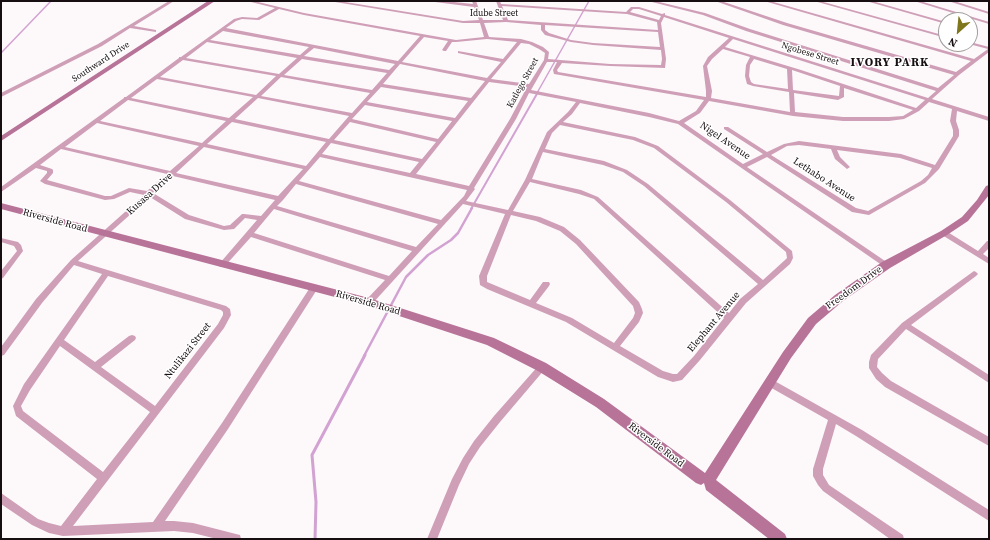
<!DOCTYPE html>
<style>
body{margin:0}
#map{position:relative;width:990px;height:540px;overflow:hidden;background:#fdf8f9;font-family:"Source Serif 4",serif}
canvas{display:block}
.frame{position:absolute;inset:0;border:2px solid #160e10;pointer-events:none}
.north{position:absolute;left:938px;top:12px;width:40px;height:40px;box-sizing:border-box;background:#fff;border:1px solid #a29f9f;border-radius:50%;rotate:207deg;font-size:11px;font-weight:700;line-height:16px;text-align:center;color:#160e10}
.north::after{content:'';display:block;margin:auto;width:14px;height:18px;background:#7f771c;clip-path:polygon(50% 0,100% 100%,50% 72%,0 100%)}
</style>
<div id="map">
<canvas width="990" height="540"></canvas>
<div class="frame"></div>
<div class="north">N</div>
</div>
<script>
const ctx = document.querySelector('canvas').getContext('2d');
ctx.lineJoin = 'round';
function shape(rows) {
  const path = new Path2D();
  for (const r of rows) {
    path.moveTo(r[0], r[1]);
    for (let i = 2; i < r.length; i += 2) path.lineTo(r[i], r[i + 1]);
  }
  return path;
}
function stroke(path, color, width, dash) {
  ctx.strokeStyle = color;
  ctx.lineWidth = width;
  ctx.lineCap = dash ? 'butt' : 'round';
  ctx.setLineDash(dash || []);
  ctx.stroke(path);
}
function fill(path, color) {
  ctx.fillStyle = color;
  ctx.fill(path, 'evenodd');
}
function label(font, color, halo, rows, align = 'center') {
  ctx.font = font + ' "Source Serif 4",serif';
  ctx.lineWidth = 3;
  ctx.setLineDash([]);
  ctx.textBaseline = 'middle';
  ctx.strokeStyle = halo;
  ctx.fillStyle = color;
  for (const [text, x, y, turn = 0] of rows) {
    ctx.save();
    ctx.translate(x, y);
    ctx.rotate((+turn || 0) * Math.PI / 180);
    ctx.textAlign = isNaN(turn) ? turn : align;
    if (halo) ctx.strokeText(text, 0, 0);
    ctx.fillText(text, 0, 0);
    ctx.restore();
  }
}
const streamFar3 = shape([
 [1,53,51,1],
 [537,93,589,1]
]);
const streamFar2 = shape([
 [471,209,538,92]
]);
const streamFar1 = shape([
 [364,356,406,277,428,255,451,240,458,233,472,208]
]);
const stream = shape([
 [315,539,316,502,312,455,365,355]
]);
const street = shape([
 [169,1,174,1,134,26,156,30,156,32,130,28,102,46,1,97,1,93,98,44,169,1],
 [247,1,254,1,304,13,456,40,484,37,480,23,463,23,329,1,339,1,463,21,479,20,474,7,435,2,433,1,445,1,473,4,472,1,476,1,483,20,503,20,496,1,500,1,501,4,626,12,631,7,639,7,662,14,665,13,665,15,928,98,936,91,746,31,703,15,648,1,655,1,705,13,750,29,938,88,954,75,783,25,715,1,721,1,787,23,956,72,971,61,764,1,770,1,974,59,988,49,969,44,970,44,970,42,989,47,989,52,959,75,932,99,989,117,989,121,957,111,956,121,959,130,959,136,939,169,925,183,869,215,852,212,767,157,747,167,888,263,889,265,886,268,678,124,649,117,580,103,572,114,563,122,635,137,658,146,730,200,792,251,793,258,790,264,746,303,700,360,682,380,673,382,658,377,566,322,487,289,480,285,479,276,505,214,463,204,372,304,369,305,366,304,365,302,366,300,385,280,251,237,224,267,220,267,219,265,220,263,257,220,245,218,234,229,224,230,185,219,150,197,78,261,226,306,230,309,231,315,224,328,73,526,153,522,222,423,311,286,314,285,317,286,318,288,228,429,165,521,174,521,193,523,236,534,240,535,241,539,217,539,193,533,174,531,63,536,49,533,32,525,1,504,1,493,38,519,49,523,61,526,97,479,16,416,13,406,24,384,102,274,74,265,42,303,4,355,1,356,1,347,36,299,71,260,144,195,130,192,114,199,105,200,45,184,40,181,47,173,47,171,36,168,1,192,1,187,124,98,124,97,126,97,179,58,179,57,181,57,234,19,242,17,257,18,275,8,247,1],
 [502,6,627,14,657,22,658,30,508,20,502,6],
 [279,9,304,15,420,36,398,61,226,28,236,21,242,19,259,20,279,9],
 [633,9,639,9,661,16,659,20,630,12,633,9],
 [664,17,729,38,708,57,703,66,706,91,706,97,558,72,557,70,562,63,610,66,665,68,666,59,661,23,664,17],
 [506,22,541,25,541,30,545,35,571,42,593,45,661,50,662,59,661,65,610,64,548,59,549,52,543,47,532,42,521,39,489,37,484,23,506,22],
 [545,25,658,32,660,47,593,43,571,40,549,33,545,30,545,25],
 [223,31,309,47,300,55,210,40,223,31],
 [424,37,448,41,442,50,444,51,446,51,452,42,456,42,487,39,517,42,503,59,458,51,458,53,501,62,487,78,402,62,424,37],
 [733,39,925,100,916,108,801,70,725,47,733,39],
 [207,42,297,58,279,74,186,58,207,42],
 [521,43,529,44,539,49,545,53,544,60,529,84,491,79,521,43],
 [314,48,395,64,389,70,304,56,314,48],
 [723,49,750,57,746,65,745,76,747,84,753,86,789,92,790,112,711,98,712,91,707,66,712,59,723,49],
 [302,59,387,73,372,90,284,75,302,59],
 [754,59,787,69,788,89,754,84,751,82,749,76,750,65,754,59],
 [183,60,276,76,256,95,160,77,183,60],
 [547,62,557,62,553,70,554,74,560,75,704,100,696,111,679,121,649,113,531,90,547,62],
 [400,64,485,81,471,98,383,84,400,64],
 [792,70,840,86,839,96,793,90,792,70],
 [281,77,370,93,352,113,261,96,281,77],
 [157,79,253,97,229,118,131,98,157,79],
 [489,82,527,87,510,119,469,186,416,174,489,82],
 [381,87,468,101,455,118,367,102,381,87],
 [844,88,913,110,903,116,889,117,843,117,795,112,794,93,838,100,844,97,844,88],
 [529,93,576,102,568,112,547,132,525,180,508,210,466,201,475,189,474,188,516,119,529,93],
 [258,98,349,116,329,139,235,119,258,98],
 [128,100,226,121,202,143,100,121,128,100],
 [709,101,793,116,843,121,889,121,904,119,919,111,929,102,952,109,950,121,953,130,953,136,935,165,901,154,799,141,784,144,767,152,728,127,724,127,724,129,763,154,743,164,684,123,700,113,709,101],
 [365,105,452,121,438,139,352,119,365,105],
 [232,122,326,142,306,166,207,144,232,122],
 [350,122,436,142,422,159,334,140,350,122],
 [97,123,199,146,170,171,65,147,97,123],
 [560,125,633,140,654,148,726,202,786,252,787,258,785,260,763,280,648,184,627,170,604,161,545,149,552,133,560,125],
 [331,143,419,162,410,173,322,154,331,143],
 [799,145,831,149,835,159,847,169,850,167,840,157,837,150,900,158,932,168,928,175,921,181,868,211,856,208,771,155,787,146,799,145],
 [204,147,303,169,278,196,176,173,204,147],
 [61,149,167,174,147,191,129,188,111,196,105,196,47,180,53,173,53,170,52,169,40,165,61,149],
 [543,152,603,165,623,172,644,186,758,284,740,299,729,313,598,197,581,190,532,179,543,152],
 [320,157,467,190,464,196,441,220,299,181,320,157],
 [173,176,275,200,261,216,244,214,242,214,230,225,224,226,189,215,153,193,173,176],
 [530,182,579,194,594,199,724,318,694,356,677,374,673,374,663,371,620,346,639,322,643,313,642,309,639,302,580,240,564,227,540,217,513,211,530,182],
 [296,184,438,224,416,247,277,206,283,200,296,184],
 [274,209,412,251,389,276,254,233,274,209],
 [511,215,536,221,560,231,576,244,633,306,635,313,633,318,614,343,572,318,536,303,549,286,550,284,549,282,543,282,530,300,487,282,487,276,511,215],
 [108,276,221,310,223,312,223,315,218,324,155,406,101,367,135,340,136,338,135,336,132,335,129,336,95,362,64,340,108,276],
 [60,346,150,412,103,472,23,411,21,406,30,390,60,346],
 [814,1,820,1,946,36,946,38,814,1],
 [866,1,872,1,946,22,946,24,866,1],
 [914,1,920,1,989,22,989,24,914,1],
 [948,1,954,1,989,12,989,14,948,1],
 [942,231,946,231,978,251,987,241,989,241,989,248,983,254,989,258,989,264,942,235,941,233,942,231],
 [1,238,18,242,21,245,23,251,3,278,1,279,1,271,17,251,14,246,1,242,1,238],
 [974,271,976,272,978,274,976,276,911,325,989,375,989,383,906,329,878,359,877,367,882,373,891,381,989,437,989,446,885,387,876,379,869,368,869,362,871,355,902,323,974,271],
 [542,363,545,365,546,367,545,369,500,422,480,447,469,464,459,485,437,539,427,539,452,479,463,458,474,441,494,416,539,365,542,363],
 [771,379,862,430,989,510,989,521,856,436,836,424,823,469,823,475,829,485,903,535,904,539,890,539,823,491,818,485,813,476,813,469,828,420,768,386,767,383,768,380,771,379]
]);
const secondary = shape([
 [208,1,215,1,1,141,1,136,208,1],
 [989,185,989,195,968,221,947,235,890,268,843,301,816,324,791,358,716,480,785,534,787,539,769,539,706,490,704,483,701,485,696,483,596,407,538,371,487,345,369,306,1,209,1,203,369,298,494,338,546,363,604,399,705,473,783,352,808,318,835,295,882,262,941,231,962,217,977,200,986,186,989,185]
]);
const farStreetnames = [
 ["Idube Street",494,14],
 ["Ngobese Street",810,54,17],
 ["Southward Drive",101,62,-33],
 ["Katlego Street",523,83,-61]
];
const streetNames = [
 ["Nigel Avenue",725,141,34],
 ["Lethabo Avenue",824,180,33],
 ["Kusasa Drive",150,194,-42],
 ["Riverside Road",55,221,15],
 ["Freedom Drive",854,288,-36],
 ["Riverside Road",368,303,16],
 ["Elephant Avenue",714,322,-50],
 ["Ntulikazi Street",188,351,-52],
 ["Riverside Road",656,445,37]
];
const farDistrictnames = [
 ["IVORY PARK",890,63]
];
stroke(streamFar3, '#d2a2d2', 1.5);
stroke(streamFar2, '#d2a2d2', 2);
stroke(streamFar1, '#d2a2d2', 2.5);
stroke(stream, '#d2a2d2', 3);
fill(street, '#cf9fb8');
fill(secondary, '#b77398');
label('9px', '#160e10', '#fff', farStreetnames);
label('10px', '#160e10', '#fff', streetNames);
ctx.letterSpacing = '1px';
label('bold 12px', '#160e10', '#fff', farDistrictnames);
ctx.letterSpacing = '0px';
</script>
